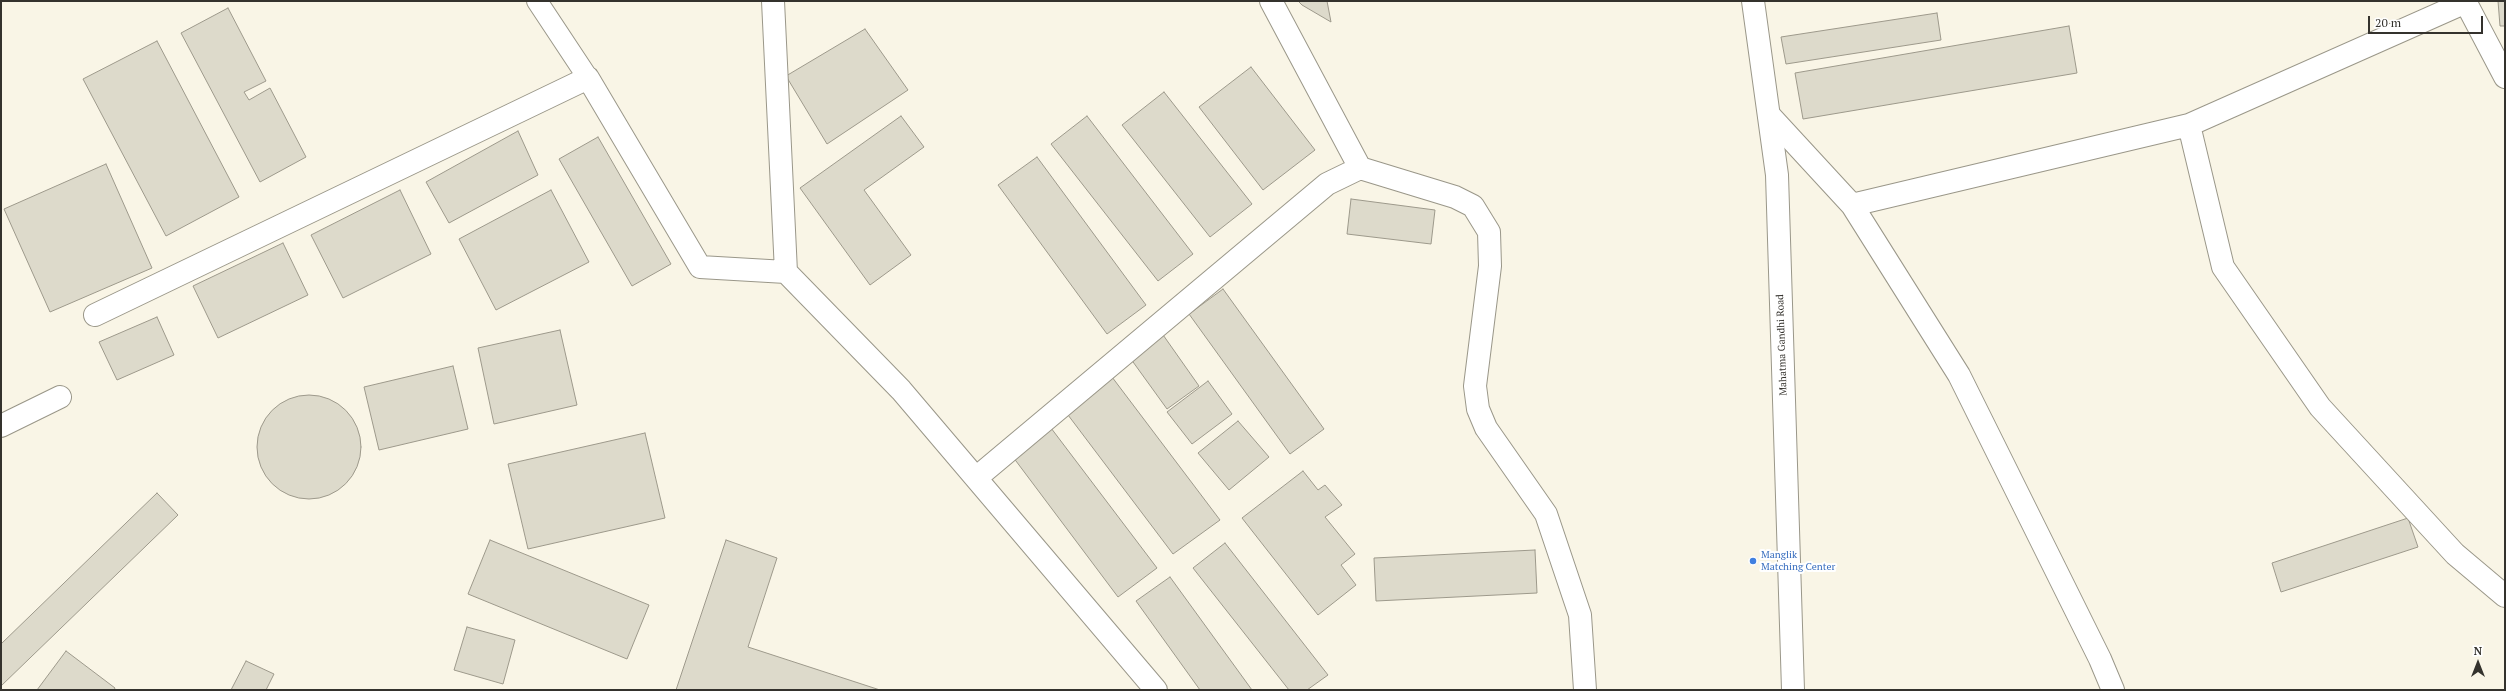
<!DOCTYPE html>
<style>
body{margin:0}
#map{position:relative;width:2506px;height:691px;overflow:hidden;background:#f9f5e6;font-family:"PT Serif",serif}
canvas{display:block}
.frame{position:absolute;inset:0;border:2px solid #34322d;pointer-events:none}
.north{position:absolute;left:2458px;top:643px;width:40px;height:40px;-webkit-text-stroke:3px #fff;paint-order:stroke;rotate:0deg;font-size:11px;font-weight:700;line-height:16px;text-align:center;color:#34322d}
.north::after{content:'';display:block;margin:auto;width:14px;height:18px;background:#34322d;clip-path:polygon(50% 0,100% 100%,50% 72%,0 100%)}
.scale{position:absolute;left:2368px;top:16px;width:115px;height:18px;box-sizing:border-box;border:2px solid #34322d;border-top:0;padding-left:5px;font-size:12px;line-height:14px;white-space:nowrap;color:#34322d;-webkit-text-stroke:3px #fff;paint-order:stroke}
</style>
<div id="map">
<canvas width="2506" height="691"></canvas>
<div class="frame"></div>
<div class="north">N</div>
<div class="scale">20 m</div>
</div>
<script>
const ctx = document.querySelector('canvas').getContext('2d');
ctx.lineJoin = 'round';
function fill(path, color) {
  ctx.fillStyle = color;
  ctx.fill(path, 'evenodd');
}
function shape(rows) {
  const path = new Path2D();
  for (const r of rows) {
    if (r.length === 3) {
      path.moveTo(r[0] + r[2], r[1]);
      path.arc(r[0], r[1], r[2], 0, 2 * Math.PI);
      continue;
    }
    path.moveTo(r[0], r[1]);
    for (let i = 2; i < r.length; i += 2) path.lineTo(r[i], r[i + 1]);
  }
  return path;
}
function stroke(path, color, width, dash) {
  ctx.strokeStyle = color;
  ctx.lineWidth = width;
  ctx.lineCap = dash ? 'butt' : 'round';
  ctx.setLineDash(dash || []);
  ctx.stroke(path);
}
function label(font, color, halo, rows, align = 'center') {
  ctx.font = font + ' "PT Serif",serif';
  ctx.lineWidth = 4;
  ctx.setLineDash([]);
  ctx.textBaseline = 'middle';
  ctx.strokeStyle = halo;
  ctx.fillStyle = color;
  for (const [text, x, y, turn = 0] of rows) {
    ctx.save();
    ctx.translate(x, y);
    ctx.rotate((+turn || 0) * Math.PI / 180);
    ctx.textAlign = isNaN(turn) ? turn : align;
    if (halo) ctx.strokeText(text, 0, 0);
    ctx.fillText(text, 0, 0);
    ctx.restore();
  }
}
const building = shape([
 [1298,1,1327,1,1331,22,1302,5,1298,1],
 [2498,1,2505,1,2505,26,2500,26,2498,1],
 [228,8,266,81,244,92,249,100,270,88,306,157,260,182,181,33,228,8],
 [1937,13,1941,40,1786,64,1781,37,1937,13],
 [2069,26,2077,73,1803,119,1795,73,2069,26],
 [865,29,908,90,827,144,786,76,865,29],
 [157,41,239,197,166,236,83,79,157,41],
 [1251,67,1315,150,1263,190,1199,107,1251,67],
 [1164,92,1252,204,1210,237,1122,125,1164,92],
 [901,116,924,147,864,190,911,255,870,285,800,188,901,116],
 [1087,116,1193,254,1158,281,1051,144,1087,116],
 [518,131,538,175,449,223,426,182,518,131],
 [598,137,671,264,632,286,559,159,598,137],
 [1037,157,1146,305,1107,334,998,185,1037,157],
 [106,164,152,268,50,312,4,209,106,164],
 [400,190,431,254,343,298,311,235,400,190],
 [551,190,589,262,496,310,459,239,551,190],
 [1351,199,1435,210,1431,244,1347,234,1351,199],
 [283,243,308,295,218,338,193,286,283,243],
 [1223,289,1324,429,1290,454,1189,314,1223,289],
 [157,317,174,355,117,380,99,342,157,317],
 [560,330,577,405,494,424,478,348,560,330],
 [1161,332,1199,386,1167,409,1128,355,1161,332],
 [453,366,468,429,379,450,364,387,453,366],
 [1112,377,1220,520,1173,554,1065,411,1112,377],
 [1208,381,1232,414,1192,444,1167,412,1208,381],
 [309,447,52],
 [1238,421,1269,457,1229,490,1198,453,1238,421],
 [1051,428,1157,568,1118,597,1013,457,1051,428],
 [645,433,665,518,528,549,508,464,645,433],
 [1303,471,1318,490,1325,485,1342,505,1325,517,1355,554,1341,565,1356,585,1318,615,1242,518,1303,471],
 [157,493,178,515,1,686,1,644,157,493],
 [2408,518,2418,547,2281,592,2272,563,2408,518],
 [490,540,649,605,627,659,468,594,490,540],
 [726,540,777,558,748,647,880,690,676,690,726,540],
 [1225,543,1328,675,1307,690,1289,690,1193,568,1225,543],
 [1535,550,1537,593,1376,601,1374,558,1535,550],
 [1170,577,1252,690,1200,690,1136,601,1170,577],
 [467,627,515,640,503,684,454,670,467,627],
 [66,651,115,688,114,690,37,690,66,651],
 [246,661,274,674,266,690,231,690,246,661]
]);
const service = shape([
 [537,1,588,78]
]);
const minor = shape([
 [773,1,786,272],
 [1271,1,1360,168],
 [2465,1,2505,77],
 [1769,115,1852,205,1959,375,2100,659,2113,690],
 [2189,125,2223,267,2320,407,2455,554,2505,596],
 [1852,205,2189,125,2466,2],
 [95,315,588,78,700,267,786,272,901,390,1156,690],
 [1,426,60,397],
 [976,478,1327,184,1360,168,1455,197,1473,206,1489,232,1490,266,1475,386,1478,409,1486,428,1546,514,1580,615,1585,690]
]);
const tertiary = shape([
 [1753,1,1777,175,1793,690]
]);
const markers = [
 [1753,561,4,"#3f7fe0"]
];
const streetNames = [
 ["Mahatma Gandhi Road",1782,345,-92]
];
const shopNames = [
 ["Manglik",1761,555],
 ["Matching Center",1761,567]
];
fill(building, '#dddacb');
stroke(building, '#9d998b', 1);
stroke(service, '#9a9789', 22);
stroke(minor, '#9a9789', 24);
stroke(tertiary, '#9a9789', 24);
stroke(service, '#fff', 20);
stroke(minor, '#fff', 22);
stroke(tertiary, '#fff', 22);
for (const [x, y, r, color] of markers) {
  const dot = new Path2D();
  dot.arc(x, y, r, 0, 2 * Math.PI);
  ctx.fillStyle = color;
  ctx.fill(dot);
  stroke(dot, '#fff', 1.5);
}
label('10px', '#34322d', '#fff', streetNames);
label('10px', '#366cbe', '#fff', shopNames, 'left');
</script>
